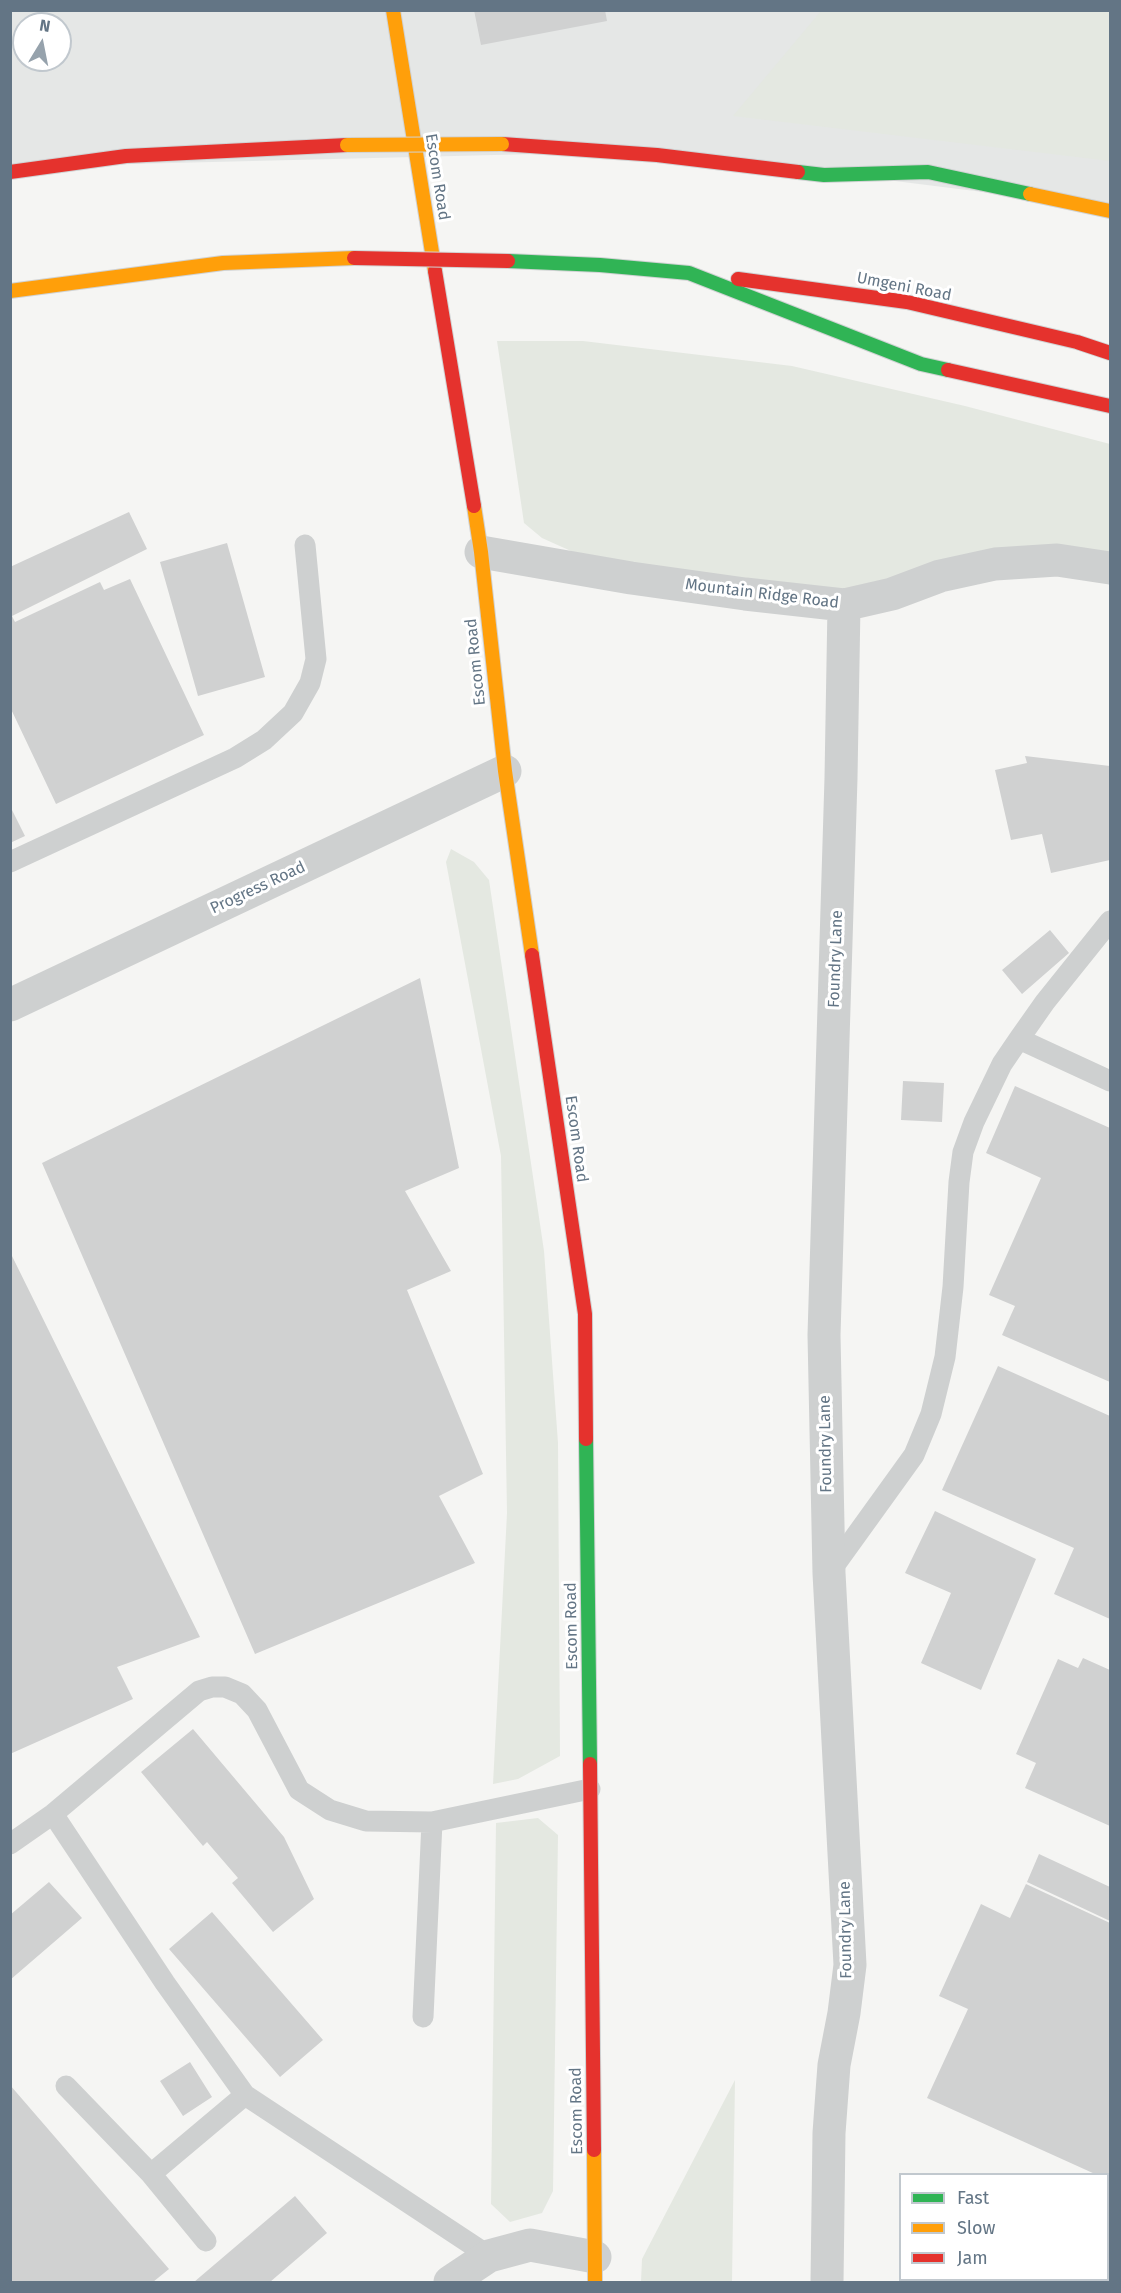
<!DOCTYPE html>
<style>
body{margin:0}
#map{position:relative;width:1121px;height:2293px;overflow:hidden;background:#f5f5f3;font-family:"Fira Sans",sans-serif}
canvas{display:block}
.frame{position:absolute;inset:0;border:12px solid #637585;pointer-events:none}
.legend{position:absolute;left:899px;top:2173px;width:210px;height:108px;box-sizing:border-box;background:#fff;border:2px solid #c1c8ce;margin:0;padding:8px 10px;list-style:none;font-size:18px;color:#637585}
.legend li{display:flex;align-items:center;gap:12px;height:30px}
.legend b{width:30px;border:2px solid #c1c8ce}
.north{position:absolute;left:12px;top:12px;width:60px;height:60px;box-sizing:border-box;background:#fff;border:2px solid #c1c8ce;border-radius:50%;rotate:10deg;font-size:16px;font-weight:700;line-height:24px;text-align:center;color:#637585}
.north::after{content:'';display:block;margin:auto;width:21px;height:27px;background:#96a2ac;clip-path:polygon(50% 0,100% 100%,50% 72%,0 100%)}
</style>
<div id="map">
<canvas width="1121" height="2293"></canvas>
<div class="frame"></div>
<ul class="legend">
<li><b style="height:8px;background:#30b455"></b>Fast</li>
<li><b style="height:8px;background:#ff9f0a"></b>Slow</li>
<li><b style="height:8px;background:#e5322d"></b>Jam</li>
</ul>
<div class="north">N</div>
</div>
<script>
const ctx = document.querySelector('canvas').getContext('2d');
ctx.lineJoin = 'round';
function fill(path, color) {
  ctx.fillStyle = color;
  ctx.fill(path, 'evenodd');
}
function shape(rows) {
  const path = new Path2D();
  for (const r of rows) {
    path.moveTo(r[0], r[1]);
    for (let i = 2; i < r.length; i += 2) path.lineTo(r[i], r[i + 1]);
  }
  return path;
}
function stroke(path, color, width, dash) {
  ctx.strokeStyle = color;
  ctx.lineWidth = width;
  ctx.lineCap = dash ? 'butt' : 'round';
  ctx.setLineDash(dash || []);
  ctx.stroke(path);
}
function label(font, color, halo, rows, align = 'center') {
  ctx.font = font + ' "Fira Sans",sans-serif';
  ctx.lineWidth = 6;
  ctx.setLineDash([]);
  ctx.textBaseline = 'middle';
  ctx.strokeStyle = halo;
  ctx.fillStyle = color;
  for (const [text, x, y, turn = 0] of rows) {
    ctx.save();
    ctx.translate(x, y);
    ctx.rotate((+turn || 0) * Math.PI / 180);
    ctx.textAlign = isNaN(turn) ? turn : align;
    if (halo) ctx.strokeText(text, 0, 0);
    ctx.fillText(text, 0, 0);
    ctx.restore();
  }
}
const built = shape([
 [10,11,1110,11,1110,208,656,151,11,167],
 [24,24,60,24,60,60,24,60]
]);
const green = shape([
 [821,11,1110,11,1110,161,733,116],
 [497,341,583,341,792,366,965,406,1110,444,1110,568,1057,560,892,594,631,578,542,538,524,523],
 [451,849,474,862,489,880,544,1251,558,1443,560,1756,518,1779,493,1784,507,1513,501,1156,446,862],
 [538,1818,558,1835,553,2191,542,2213,510,2222,491,2204,496,1823],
 [735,2080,732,2282,641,2282,642,2259]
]);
const building = shape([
 [474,10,605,10,607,21,481,45],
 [129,512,147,549,12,616,15,622,100,582,104,590,130,579,204,735,56,804,10,707,10,567],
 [227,543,265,677,198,696,160,562],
 [1025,756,1110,766,1110,860,1051,873,1042,834,1011,840,995,770,1027,763],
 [10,806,25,836,10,843],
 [1050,930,1069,953,1022,994,1002,970],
 [420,978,459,1168,405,1191,451,1271,407,1290,483,1474,439,1496,475,1563,255,1654,42,1163],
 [903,1081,944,1083,942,1122,901,1120],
 [1015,1086,1110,1128,1110,1382,1002,1335,1015,1306,989,1295,1041,1178,986,1153],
 [10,1256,12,1256,200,1637,117,1667,133,1699,10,1754],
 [998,1366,1110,1416,1110,1619,1054,1594,1074,1548,942,1490],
 [935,1511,1036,1559,981,1690,921,1663,951,1593,905,1573],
 [1083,1658,1110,1670,1110,1826,1025,1788,1036,1763,1016,1754,1058,1659,1078,1668],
 [193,1729,284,1837,314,1899,273,1932,232,1883,238,1878,207,1842,203,1846,141,1772],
 [1039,1854,1110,1887,1110,1921,1027,1882],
 [49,1882,82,1918,10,1980,10,1915],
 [1026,1884,1110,1923,1110,2182,1108,2180,1108,2174,1095,2174,927,2098,968,2009,939,1996,981,1904,1010,1918],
 [212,1912,323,2040,280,2077,169,1949],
 [190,2062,212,2097,183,2116,160,2081],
 [10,2085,169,2269,153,2282,10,2282],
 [295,2196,327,2233,270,2282,194,2282]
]);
const lane = shape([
 [10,862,235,758,264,740,293,713,310,683,316,659,305,545],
 [1019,1039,1110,1081],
 [829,1573,914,1455,931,1414,945,1357,953,1287,959,1182,963,1152,974,1122,1002,1064,1019,1039,1045,1002,1110,921],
 [53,1814,165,1983,245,2095,489,2256],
 [10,1844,53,1814,199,1691,212,1687,225,1687,242,1694,257,1710,299,1790,330,1810,366,1821,432,1822,590,1789],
 [423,2017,432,1822],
 [66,2086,151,2174,206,2241],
 [151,2174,245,2095]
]);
const street = shape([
 [481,552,631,578,745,594,844,605,892,594,940,576,995,564,1057,560,1110,568],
 [10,1005,505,771],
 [450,2282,489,2256,530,2245,595,2257],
 [827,2282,829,2133,834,2065,844,2013,850,1965,829,1573,824,1335,841,778,844,605]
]);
const fast = shape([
 [798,172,824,175,928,172,1030,194],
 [508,261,600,265,689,273,921,364,948,370],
 [586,1439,590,1764]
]);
const slow = shape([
 [393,10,435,271],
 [1030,194,1110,211],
 [10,291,223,263,354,258],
 [474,506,481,552,505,771,532,955],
 [594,2150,595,2282]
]);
const jam = shape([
 [502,144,657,155,798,172],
 [10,172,126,156,347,145],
 [435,271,474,506],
 [738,279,907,302,1077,342,1110,353],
 [948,370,1110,406],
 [532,955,585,1314,586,1439],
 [590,1764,594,2150]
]);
const slowBridge = shape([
 [347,145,502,144]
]);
const jamBridge = shape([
 [354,258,508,261]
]);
const streetNames = [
 ["Escom Road",437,177,81],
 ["Umgeni Road",904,287,11],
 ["Mountain Ridge Road",762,594,7],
 ["Escom Road",476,662,-96],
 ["Progress Road",258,888,-25],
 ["Foundry Lane",836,959,-88],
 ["Escom Road",576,1139,82],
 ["Foundry Lane",826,1444,-91],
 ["Escom Road",572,1626,-91],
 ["Foundry Lane",846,1930,-91],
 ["Escom Road",577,2111,-91]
];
fill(built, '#e5e7e6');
fill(green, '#e4e8e1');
fill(building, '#d0d1d1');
stroke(fast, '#d0d2d3', 16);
stroke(slow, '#d0d2d3', 16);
stroke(jam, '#d0d2d3', 16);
stroke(lane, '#ced0d0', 21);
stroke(street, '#ced0d0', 33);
stroke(fast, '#30b455', 14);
stroke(slow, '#ff9f0a', 14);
stroke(jam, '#e5322d', 14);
stroke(slowBridge, '#d2d3d3', 16, []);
stroke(jamBridge, '#d2d3d3', 16, []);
stroke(slowBridge, '#ff9f0a', 14);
stroke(jamBridge, '#e5322d', 14);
label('16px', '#637585', '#fff', streetNames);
</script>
